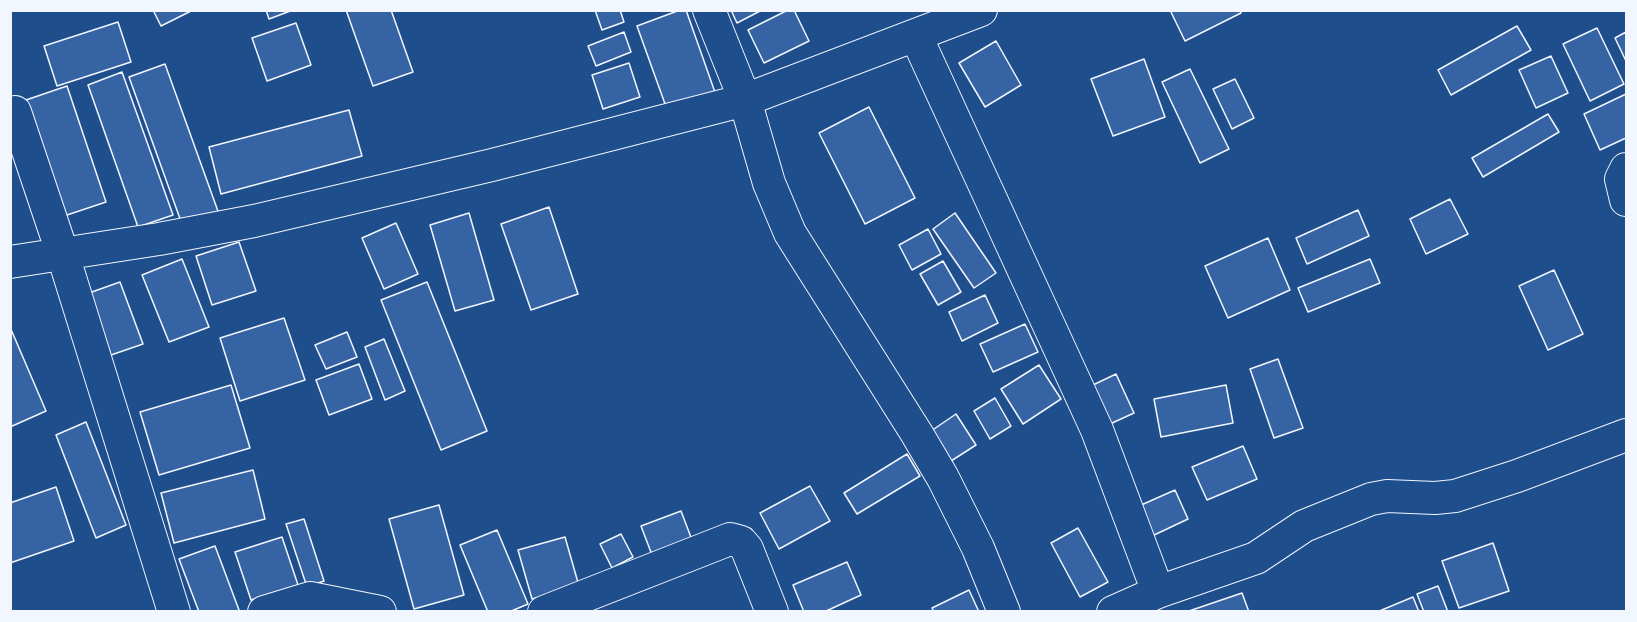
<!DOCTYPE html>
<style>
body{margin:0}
#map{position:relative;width:1637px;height:622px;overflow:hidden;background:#1f4e8c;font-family:"IBM Plex Sans",sans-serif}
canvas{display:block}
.frame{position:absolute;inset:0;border:12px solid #f2f6ff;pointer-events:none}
</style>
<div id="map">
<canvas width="1637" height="622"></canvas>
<div class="frame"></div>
</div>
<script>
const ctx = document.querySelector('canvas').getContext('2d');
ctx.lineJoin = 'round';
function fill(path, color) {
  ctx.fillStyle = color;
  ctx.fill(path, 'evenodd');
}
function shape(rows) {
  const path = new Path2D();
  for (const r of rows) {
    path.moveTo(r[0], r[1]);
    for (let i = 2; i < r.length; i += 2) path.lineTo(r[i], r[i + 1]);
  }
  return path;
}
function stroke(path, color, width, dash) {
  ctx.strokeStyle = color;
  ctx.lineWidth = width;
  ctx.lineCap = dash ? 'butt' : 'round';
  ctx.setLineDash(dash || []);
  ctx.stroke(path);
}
const building = shape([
 [153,10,193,10,161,26,153,10],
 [266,10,293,10,269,19,266,10],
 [346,10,391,10,413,72,373,86,346,10],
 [595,10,620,10,624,22,602,30,595,10],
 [680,10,686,10,717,98,669,115,637,26,680,10],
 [731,10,762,10,737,23,731,10],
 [788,10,794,10,809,41,764,63,748,30,788,10],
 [1170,10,1240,10,1241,13,1185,41,1170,10],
 [118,22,131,62,57,86,44,46,118,22],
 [296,23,311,65,267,81,252,38,296,23],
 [1517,26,1531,50,1451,95,1438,70,1517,26],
 [1597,28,1624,84,1590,101,1563,44,1597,28],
 [624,32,631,52,596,66,588,46,624,32],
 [1626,32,1626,61,1615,38,1626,32],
 [996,41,1021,85,985,107,959,63,996,41],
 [1551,56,1568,93,1536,108,1519,70,1551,56],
 [1144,59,1165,117,1113,136,1091,79,1144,59],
 [629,63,640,97,603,109,592,75,629,63],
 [165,64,219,214,183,227,129,77,165,64],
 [1190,69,1229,149,1200,163,1162,82,1190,69],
 [122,72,173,215,138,227,88,85,122,72],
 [1235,79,1254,118,1232,129,1213,89,1235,79],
 [67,86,106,202,64,216,26,100,67,86],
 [1626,94,1626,138,1600,150,1584,114,1626,94],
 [869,107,915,198,865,224,819,133,869,107],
 [349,110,362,156,221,194,209,147,349,110],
 [1548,114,1559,132,1483,177,1472,158,1548,114],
 [1450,199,1468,234,1426,254,1410,219,1450,199],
 [549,207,578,294,531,310,501,224,549,207],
 [1358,210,1369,236,1307,264,1296,238,1358,210],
 [469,213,494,300,455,311,430,225,469,213],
 [955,213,996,273,974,288,933,229,955,213],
 [396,223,418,274,384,289,362,238,396,223],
 [928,229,941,254,912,270,899,245,928,229],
 [1268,238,1290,290,1228,318,1205,266,1268,238],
 [239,242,256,291,212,305,196,256,239,242],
 [182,259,209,327,169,342,142,275,182,259],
 [1370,259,1380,283,1308,312,1298,288,1370,259],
 [943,261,961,292,938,305,920,274,943,261],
 [1554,270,1583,334,1548,350,1519,286,1554,270],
 [120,282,143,344,111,355,89,293,120,282],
 [427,282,487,431,441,450,381,300,427,282],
 [985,295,998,323,962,341,949,312,985,295],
 [284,318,305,380,240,401,220,338,284,318],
 [1025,324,1038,352,993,372,980,344,1025,324],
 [10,327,46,411,10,427,10,327],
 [347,332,357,357,326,369,315,345,347,332],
 [384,339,405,391,385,400,365,347,384,339],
 [1278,359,1303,428,1274,438,1250,369,1278,359],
 [359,364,372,399,329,415,316,380,359,364],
 [1039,365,1061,399,1023,424,1001,389,1039,365],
 [1116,374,1134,413,1110,424,1093,385,1116,374],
 [231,385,250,448,159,475,140,412,231,385],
 [1226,385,1233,423,1161,437,1154,399,1226,385],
 [995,398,1011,426,990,439,974,411,995,398],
 [956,414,976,445,951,461,931,431,956,414],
 [86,422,126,525,96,538,56,435,86,422],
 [1243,446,1257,479,1207,500,1192,467,1243,446],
 [907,454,920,476,857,514,844,493,907,454],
 [253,470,265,519,174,543,161,493,253,470],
 [810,486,830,521,779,549,760,513,810,486],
 [56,487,74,541,10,563,10,503,56,487],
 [1175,490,1188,519,1152,536,1139,506,1175,490],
 [439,505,464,595,414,609,389,519,439,505],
 [681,511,692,540,652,555,641,526,681,511],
 [304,519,324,581,307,587,286,524,304,519],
 [1078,528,1108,582,1080,597,1051,543,1078,528],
 [497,530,528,604,509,612,488,612,460,545,497,530],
 [621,534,633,557,612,568,600,544,621,534],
 [282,537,298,585,251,600,235,552,282,537],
 [565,537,579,586,532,599,518,550,565,537],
 [1493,543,1509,591,1459,608,1442,561,1493,543],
 [215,546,239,610,236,612,199,612,179,559,215,546],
 [847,562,861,595,824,612,804,612,793,585,847,562],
 [1438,586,1448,612,1424,612,1417,594,1438,586],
 [969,590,979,612,934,612,932,608,969,590],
 [1242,593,1249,612,1186,612,1242,593],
 [1413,597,1419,612,1377,612,1413,597]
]);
const minor = shape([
 [709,10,745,100,769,183,790,233,917,434,943,478,978,548,1004,612],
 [916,36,1097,430,1158,592],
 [15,112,63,255,174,612],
 [1626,169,1621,179,1626,200],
 [10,262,159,239,254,221,492,165,745,100,981,10],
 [264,612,310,598,380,612],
 [544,612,730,539,741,542,747,549,772,612],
 [1113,612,1158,592,1256,558,1304,526,1371,499,1387,496,1435,498,1455,496,1517,476,1626,435]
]);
fill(building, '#3563a3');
stroke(building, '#f2f6ff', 1.5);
stroke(minor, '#f2f6ff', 34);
stroke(minor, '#1f4e8c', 32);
</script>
